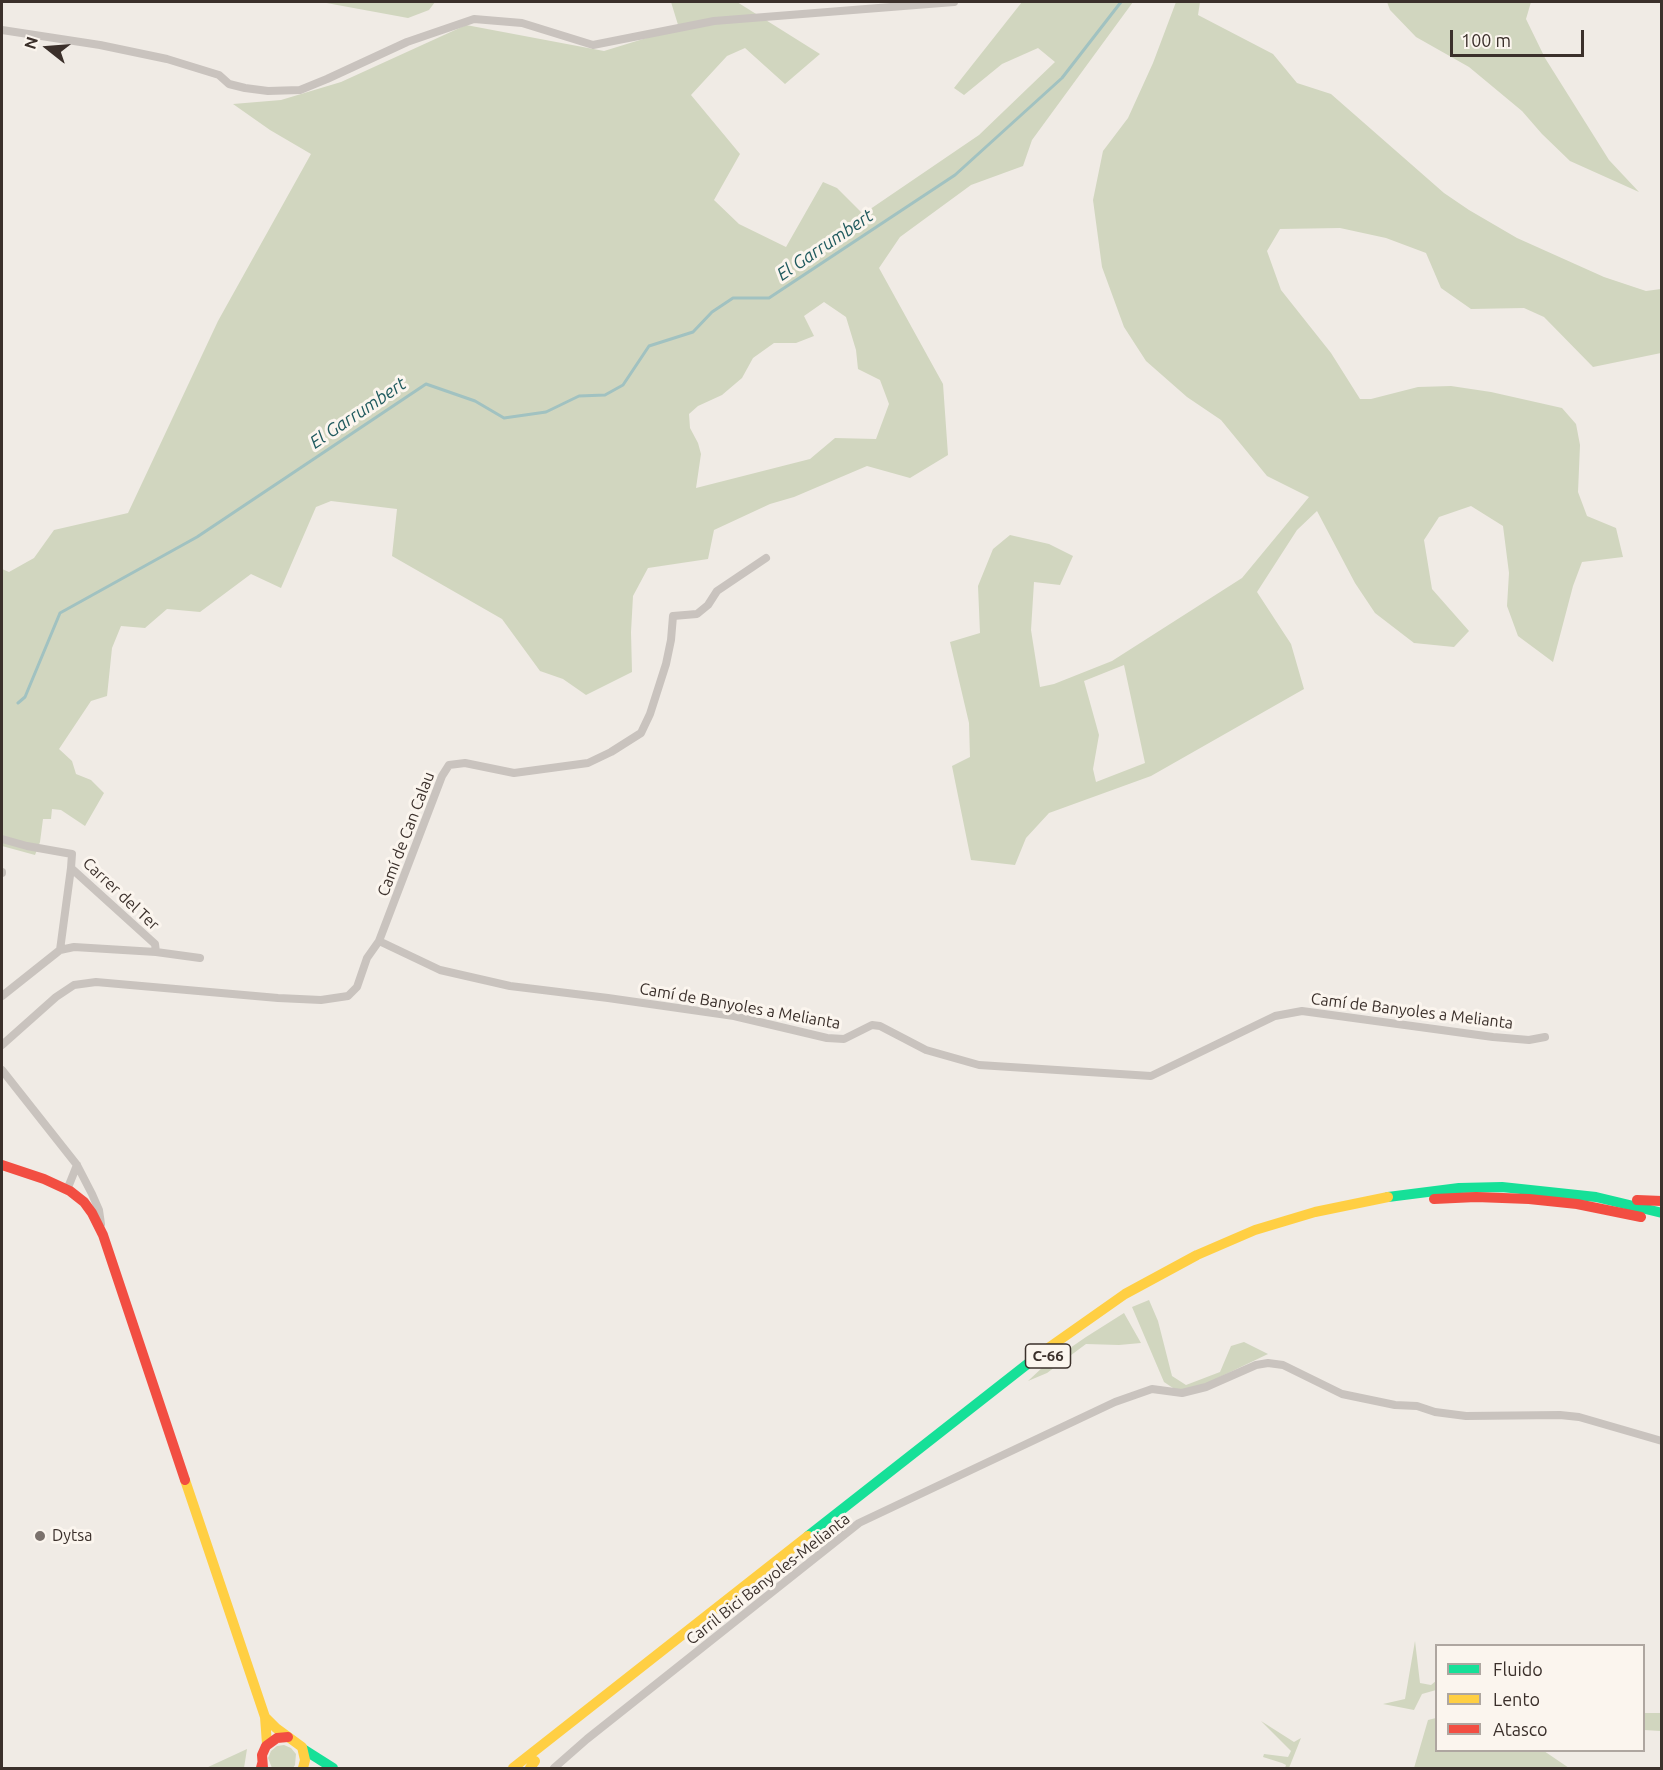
<!DOCTYPE html>
<meta charset="utf-8">
<style>
body{margin:0}
#map{position:relative;width:1663px;height:1770px;overflow:hidden;background:#f0ebe5;font-family:Ubuntu,sans-serif}
canvas{display:block}
.frame{position:absolute;inset:0;border:3px solid #3b302b;pointer-events:none}
.legend{position:absolute;left:1435px;top:1644px;width:210px;height:108px;box-sizing:border-box;background:#fbf5ee;border:2px solid #aea6a0;margin:0;padding:8px 10px;list-style:none;font-size:18px;color:#3b302b}
.legend li{display:flex;align-items:center;gap:12px;height:30px}
.legend b{width:30px;border:2px solid #aea6a0}
.north{position:absolute;left:18px;top:18px;width:60px;height:60px;-webkit-text-stroke:4px #fbf5ee;paint-order:stroke;rotate:287deg;font-size:16px;font-weight:700;line-height:24px;text-align:center;color:#3b302b}
.north::after{content:'';display:block;margin:auto;width:21px;height:27px;background:#3b302b;clip-path:polygon(50% 0,100% 100%,50% 72%,0 100%)}
.scale{position:absolute;left:1450px;top:30px;width:134px;height:27px;box-sizing:border-box;border:3px solid #3b302b;border-top:0;padding-left:8px;font-size:18px;line-height:21px;white-space:nowrap;color:#3b302b;-webkit-text-stroke:4px #fbf5ee;paint-order:stroke}
</style>
<div id="map">
<canvas width="1663" height="1770"></canvas>
<div class="frame"></div>
<ul class="legend">
<li><b style="height:8px;background:#16e098"></b>Fluido</li>
<li><b style="height:8px;background:#ffcf43"></b>Lento</li>
<li><b style="height:8px;background:#f24e42"></b>Atasco</li>
</ul>
<div class="north">N</div>
<div class="scale">100 m</div>
</div>
<script>
const ctx = document.querySelector('canvas').getContext('2d');
ctx.lineJoin = 'round';
function fill(path, color) {
  ctx.fillStyle = color;
  ctx.fill(path, 'evenodd');
}
function shape(rows) {
  const path = new Path2D();
  for (const r of rows) {
    path.moveTo(r[0], r[1]);
    for (let i = 2; i < r.length; i += 2) path.lineTo(r[i], r[i + 1]);
  }
  return path;
}
function stroke(path, color, width, dash) {
  ctx.strokeStyle = color;
  ctx.lineWidth = width;
  ctx.lineCap = dash ? 'butt' : 'round';
  ctx.setLineDash(dash || []);
  ctx.stroke(path);
}
function label(font, color, halo, rows, align = 'center') {
  ctx.font = font + ' Ubuntu,sans-serif';
  ctx.lineWidth = 6;
  ctx.setLineDash([]);
  ctx.textBaseline = 'middle';
  ctx.strokeStyle = halo;
  ctx.fillStyle = color;
  for (const [text, x, y, turn = 0] of rows) {
    ctx.save();
    ctx.translate(x, y);
    ctx.rotate((+turn || 0) * Math.PI / 180);
    ctx.textAlign = isNaN(turn) ? turn : align;
    if (halo) ctx.strokeText(text, 0, 0);
    ctx.fillText(text, 0, 0);
    ctx.restore();
  }
}
const green = shape([
 [321,2,435,2,429,10,408,18],
 [671,2,737,2,820,54,785,84,745,48,727,56,691,95,740,154,714,200,739,224,786,247,823,182,837,188,863,214,979,135,1055,62,1038,48,1002,64,964,95,954,88,1022,2,1133,2,1032,140,1023,166,971,185,900,237,879,268,943,384,948,455,910,478,867,466,794,497,770,504,714,530,708,559,648,568,633,596,631,632,632,672,586,695,563,679,540,671,502,619,392,556,397,509,331,501,316,507,281,588,251,574,200,612,167,609,145,628,121,626,112,648,107,696,91,701,59,749,72,761,76,774,91,780,104,793,85,826,61,810,52,809,51,819,43,819,40,842,35,855,2,846,2,569,9,572,34,558,54,530,128,513,218,321,311,154,270,130,233,104,281,100,341,82,466,25,604,51,679,28],
 [824,302,846,317,856,350,858,369,880,380,889,404,876,439,835,438,810,459,696,488,701,454,698,443,690,428,689,414,698,406,722,395,742,378,753,358,774,343,796,343,814,336,804,316],
 [1176,2,1200,2,1198,15,1273,54,1297,83,1331,94,1444,193,1469,210,1517,238,1604,277,1646,291,1661,289,1661,353,1593,367,1544,317,1524,308,1471,309,1441,288,1426,253,1386,238,1340,228,1280,229,1267,251,1281,290,1331,353,1360,399,1371,399,1418,387,1451,386,1491,392,1562,408,1576,424,1580,445,1578,492,1587,516,1616,528,1623,557,1582,562,1573,586,1553,662,1518,636,1507,606,1509,573,1503,526,1471,506,1439,517,1424,540,1432,589,1469,631,1454,647,1414,643,1375,613,1355,583,1317,511,1297,530,1257,592,1291,644,1304,689,1151,776,1049,813,1026,838,1015,865,971,860,952,766,970,757,969,723,950,642,980,633,978,586,993,549,1010,535,1049,544,1073,556,1060,585,1034,582,1031,630,1040,687,1054,684,1112,661,1242,578,1309,497,1267,476,1221,420,1187,397,1146,361,1124,327,1102,267,1093,200,1103,151,1128,118,1153,63],
 [1124,665,1145,763,1096,782,1093,769,1099,735,1084,681],
 [1387,2,1531,2,1526,19,1545,58,1609,160,1639,192,1570,161,1542,134,1522,111,1469,67,1416,37,1390,10],
 [1149,1300,1158,1321,1172,1376,1186,1385,1220,1372,1231,1346,1244,1342,1268,1354,1199,1387,1176,1390,1164,1382,1132,1307],
 [1124,1313,1141,1343,1119,1345,1086,1344,1047,1373,1028,1381,1044,1366,1086,1337],
 [1415,1641,1420,1683,1431,1685,1436,1681,1436,1690,1422,1694,1414,1710,1383,1704,1405,1699],
 [1644,1713,1661,1713,1661,1731,1644,1730],
 [1436,1718,1436,1750,1544,1751,1569,1768,1414,1768,1428,1720],
 [1261,1721,1294,1742,1301,1738,1289,1768,1285,1768,1286,1765,1282,1763,1263,1757,1264,1754,1288,1757,1291,1751],
 [284,1745,291,1748,296,1754,295,1765,293,1768,272,1768,268,1758,271,1751,277,1746],
 [247,1749,244,1768,206,1768]
]);
const stream = shape([
 [18,703,25,697,60,613,197,537,426,384,475,401,504,418,546,412,579,396,605,395,623,385,649,346,693,332,712,312,733,298,769,298,955,175,1062,78,1121,2]
]);
const street = shape([
 [2,30,100,45,167,59,219,75,229,84,245,88,268,91,300,90,327,79,407,42,474,19,522,23,593,45,714,21,954,2],
 [2,839,27,846,72,854,71,868,155,944,156,952],
 [2,872,2,873],
 [379,941,440,970,510,986,608,998,734,1016,827,1038,844,1039,872,1025,880,1026,926,1050,979,1065,1151,1076,1275,1016,1302,1011,1493,1037,1529,1040,1545,1037],
 [60,950,71,868],
 [2,996,60,950,74,947,156,952,200,958],
 [2,1045,56,997,74,985,96,982,278,998,321,1000,348,996,357,987,367,958,379,941,442,776,449,765,465,763,514,773,588,763,611,752,641,733,650,714,666,664,671,640,673,616,697,614,708,605,717,591,766,558],
 [2,1070,77,1165,92,1194,99,1210,101,1224],
 [67,1190,77,1165],
 [554,1768,587,1739,859,1523,1115,1402,1152,1389,1182,1393,1206,1387,1256,1365,1268,1363,1283,1365,1342,1394,1395,1405,1417,1406,1435,1412,1466,1416,1560,1415,1579,1417,1662,1441]
]);
const fast = shape([
 [1388,1197,1459,1188,1502,1187,1596,1197,1662,1213],
 [808,1536,1044,1351],
 [303,1749,333,1768]
]);
const slow = shape([
 [1044,1351,1125,1294,1197,1255,1255,1230,1315,1212,1388,1197],
 [185,1480,265,1717,267,1744],
 [265,1717,276,1728,302,1747,305,1760,303,1768],
 [513,1768,808,1536],
 [530,1768,535,1761]
]);
const jam = shape([
 [2,1165,44,1179,70,1191,84,1202,92,1213,103,1235,185,1480],
 [1434,1199,1476,1197,1529,1199,1577,1204,1641,1217],
 [1637,1200,1662,1201],
 [261,1768,262,1764],
 [263,1768,262,1755,266,1746,277,1738,288,1737]
]);
const markers = [
 [40,1536,6,"#7a716c"]
];
const shields = [
 [1048,1356,45]
];
const shieldNames = [
 ["C-66",1048,1356]
];
const streetNames = [
 ["Camí de Can Calau",406,834,-69],
 ["Carrer del Ter",121,894,43],
 ["Camí de Banyoles a Melianta",740,1006,10],
 ["Camí de Banyoles a Melianta",1412,1011,7],
 ["Carril Bici Banyoles-Melianta",768,1579,-38]
];
const poiNames = [
 ["Dytsa",52,1536]
];
const waterNames = [
 ["El Garrumbert",825,245,-34],
 ["El Garrumbert",358,413,-34]
];
fill(green, '#d1d6bf');
stroke(stream, '#a1c2c1', 3);
stroke(street, '#c9c3be', 8);
stroke(fast, '#16e098', 10);
stroke(slow, '#ffcf43', 10);
stroke(jam, '#f24e42', 10);
for (const [x, y, r, color] of markers) {
  const dot = new Path2D();
  dot.arc(x, y, r, 0, 2 * Math.PI);
  ctx.fillStyle = color;
  ctx.fill(dot);
  stroke(dot, '#fbf5ee', 2);
}
for (const [x, y, w] of shields) {
  const box = new Path2D();
  box.roundRect(x - w / 2, y - 12, w, 24, 4.5);
  ctx.fillStyle = '#fbf5ee';
  ctx.fill(box);
  stroke(box, '#3b302b', 1.5);
}
label('bold 15px', '#3b302b', null, shieldNames);
label('16px', '#3b302b', '#fbf5ee', streetNames);
label('16px', '#3b302b', '#fbf5ee', poiNames, 'left');
label('italic 18px', '#1f5a5e', '#fbf5ee', waterNames);
</script>
